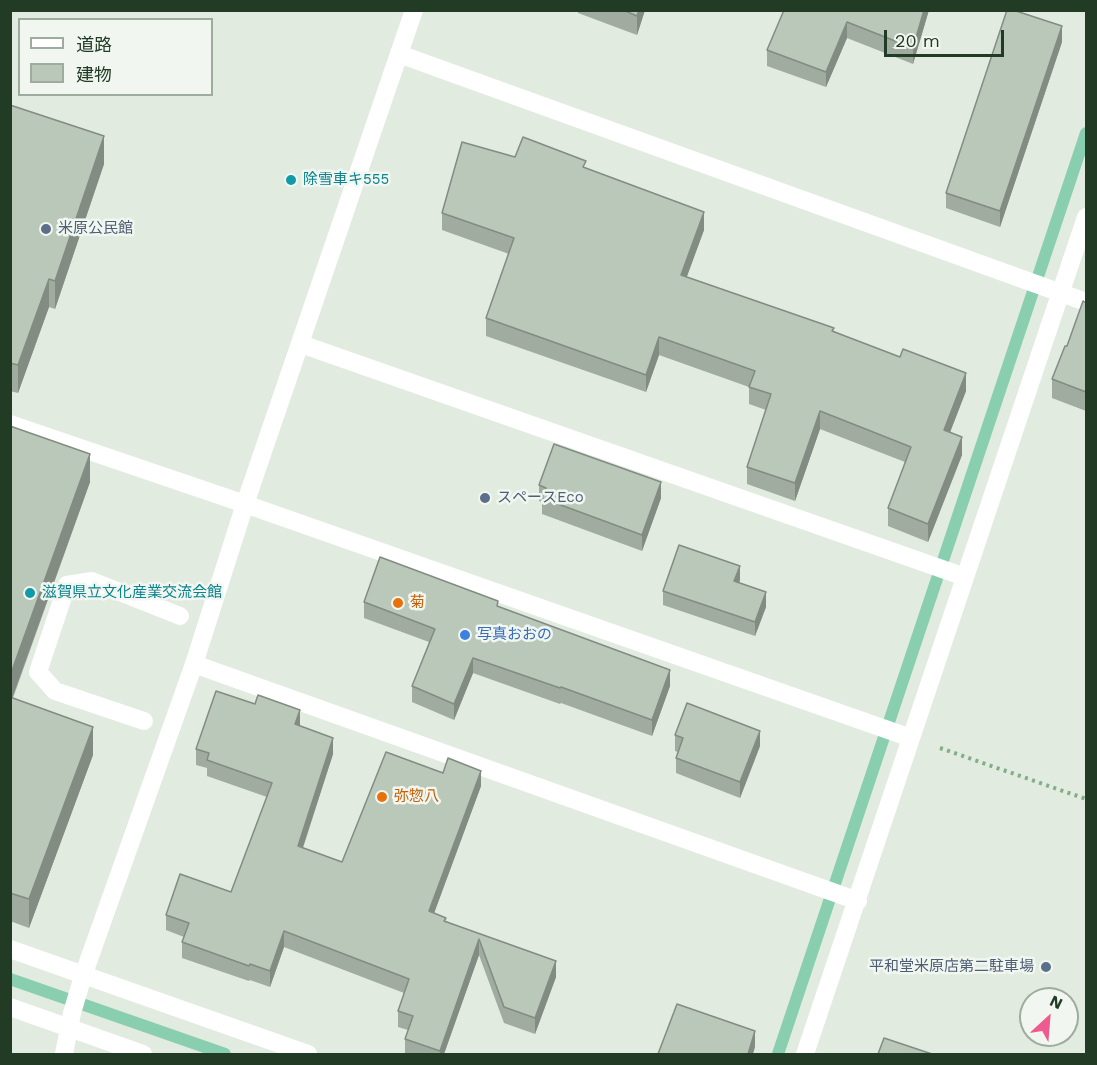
<!DOCTYPE html>
<meta charset="utf-8">
<style>
body{margin:0}
#map{position:relative;width:1097px;height:1065px;overflow:hidden;background:#e1ebe0;font-family:"Work Sans","Noto Sans JP",sans-serif}
canvas{display:block}
.frame{position:absolute;inset:0;border:12px solid #213b24;pointer-events:none}
.legend{position:absolute;left:18px;top:18px;width:195px;height:78px;box-sizing:border-box;background:#f1f7f0;border:2px solid #9eac9e;margin:0;padding:8px 10px;list-style:none;font-size:18px;color:#213b24}
.legend li{display:flex;align-items:center;gap:12px;height:30px}
.legend b{width:30px;border:2px solid #9eac9e}
.north{position:absolute;left:1019px;top:987px;width:60px;height:60px;box-sizing:border-box;background:#f1f7f0;border:2px solid #9eac9e;border-radius:50%;rotate:26deg;font-size:16px;font-weight:700;line-height:24px;text-align:center;color:#213b24}
.north::after{content:'';display:block;margin:auto;width:21px;height:27px;background:#ef5a8f;clip-path:polygon(50% 0,100% 100%,50% 72%,0 100%)}
.scale{position:absolute;left:884px;top:30px;width:120px;height:27px;box-sizing:border-box;border:3px solid #213b24;border-top:0;padding-left:8px;font-size:18px;line-height:21px;white-space:nowrap;color:#213b24;-webkit-text-stroke:4px #f1f7f0;paint-order:stroke}
</style>
<div id="map">
<canvas width="1097" height="1065"></canvas>
<div class="frame"></div>
<ul class="legend">
<li><b style="height:8px;background:#fff"></b>道路</li>
<li><b style="height:16px;background:#b9c8b9"></b>建物</li>
</ul>
<div class="north">N</div>
<div class="scale">20 m</div>
</div>
<script>
const ctx = document.querySelector('canvas').getContext('2d');
ctx.lineJoin = 'round';
function shape(rows) {
  const path = new Path2D();
  for (const r of rows) {
    path.moveTo(r[0], r[1]);
    for (let i = 2; i < r.length; i += 2) path.lineTo(r[i], r[i + 1]);
  }
  return path;
}
function stroke(path, color, width, dash) {
  ctx.strokeStyle = color;
  ctx.lineWidth = width;
  ctx.lineCap = dash ? 'butt' : 'round';
  ctx.setLineDash(dash || []);
  ctx.stroke(path);
}
function fill(path, color) {
  ctx.fillStyle = color;
  ctx.fill(path, 'evenodd');
}
function label(font, color, halo, rows, align = 'center') {
  ctx.font = font + ' "Work Sans","Noto Sans JP",sans-serif';
  ctx.lineWidth = 5;
  ctx.setLineDash([]);
  ctx.textBaseline = 'middle';
  ctx.strokeStyle = halo;
  ctx.fillStyle = color;
  for (const [text, x, y, turn = 0] of rows) {
    ctx.save();
    ctx.translate(x, y);
    ctx.rotate((+turn || 0) * Math.PI / 180);
    ctx.textAlign = isNaN(turn) ? turn : align;
    if (halo) ctx.strokeText(text, 0, 0);
    ctx.fillText(text, 0, 0);
    ctx.restore();
  }
}
const stream = shape([
 [10,979,225,1054],
 [778,1054,1086,133]
]);
const path = shape([
 [940,748,1086,799]
]);
const service = shape([
 [144,721,55,691,38,672,67,585,92,581,180,616]
]);
const minor = shape([
 [399,54,1086,302],
 [301,344,965,577],
 [10,424,245,504,911,738],
 [194,664,858,901],
 [10,949,308,1054],
 [10,1007,143,1054],
 [805,1054,1086,217]
]);
const tertiary = shape([
 [64,1054,72,1013,83,976,194,664,245,504,414,10]
]);
const wall = shape([
 [578,10,645,10,637,35,578,13],
 [784,10,929,10,913,64,847,38,826,87,767,66,767,50],
 [1062,42,1000,227,946,208,946,193],
 [10,105,104,164,55,309,49,307,18,393,10,391],
 [515,157,586,168,704,230,686,277,834,331,966,391,950,432,962,455,928,542,888,526,888,508,905,462,820,429,795,501,747,484,747,467,766,410,749,404,749,387,659,355,646,392,486,336,486,318,509,254,442,230,442,213],
 [1086,303,1086,411,1052,398,1052,379],
 [10,426,90,482,13,698,93,755,29,928,10,921],
 [539,485,661,498,642,551,542,514,542,502,539,501],
 [740,580,739,583,766,607,755,636,663,605,663,591],
 [364,602,498,606,670,686,652,736,561,703,560,704,473,673,454,720,412,702,412,686,429,642,364,618],
 [300,726,333,754,303,848,342,862,481,786,434,913,446,921,556,977,535,1034,504,1023,479,955,444,1054,405,1054,405,1039,408,1030,398,1027,398,1011,404,993,284,947,270,987,250,980,249,981,182,958,182,942,184,937,166,930,166,915,231,892,267,797,207,776,207,768,196,765,196,749],
 [675,735,760,746,740,798,676,773,676,758,678,752,675,751]
]);
const shadedWall = shape([
 [639,10,645,10,637,35,637,16],
 [924,10,929,10,913,64,913,48],
 [847,22,847,38,826,87,826,72],
 [1062,26,1062,42,1000,227,1000,211],
 [104,136,104,164,55,309,55,281],
 [704,212,704,230,681,293,681,275],
 [49,279,49,307,18,393,18,365],
 [659,337,659,355,646,392,646,375],
 [966,373,966,391,944,448,944,430],
 [820,411,820,429,795,501,795,483],
 [962,437,962,455,928,542,928,524],
 [90,454,90,482,10,704,10,676],
 [661,482,661,498,642,551,642,535],
 [740,566,740,580,734,596,734,581],
 [766,592,766,607,755,636,755,622],
 [473,658,473,673,454,720,454,704],
 [670,670,670,686,652,736,652,720],
 [300,710,300,726,295,724],
 [93,727,93,755,29,928,29,899],
 [760,731,760,746,740,798,740,782],
 [333,738,333,754,298,862,298,846],
 [481,771,481,786,429,927,429,911],
 [284,931,284,947,270,987,270,971],
 [479,939,479,955,444,1054,440,1054,440,1051],
 [556,961,556,977,535,1034,535,1018],
 [755,1031,755,1047,753,1054,748,1054]
]);
const building = shape([
 [623,10,639,10,637,16,623,10],
 [784,10,924,10,913,48,847,22,826,72,767,50,784,10],
 [1007,10,1013,10,1062,26,1000,211,946,193,1007,10],
 [10,105,104,136,55,281,49,279,18,365,10,363,10,105],
 [523,137,586,161,583,167,704,212,681,275,834,328,832,331,900,357,903,349,966,373,944,430,962,437,928,524,888,508,911,447,820,411,795,483,747,467,771,394,749,387,755,371,659,337,646,375,486,318,514,238,442,213,462,142,515,157,523,137],
 [1083,301,1086,303,1086,392,1052,379,1065,346,1067,346,1083,301],
 [10,426,90,454,10,676,10,426],
 [554,444,661,482,642,535,542,498,546,488,539,485,554,444],
 [679,545,740,566,734,581,766,592,755,622,663,591,679,545],
 [380,557,498,601,497,606,670,670,652,720,561,687,560,688,473,658,454,704,412,686,435,629,364,602,380,557],
 [216,691,255,704,258,695,300,710,295,724,333,738,298,846,342,862,386,752,443,773,448,758,481,771,429,911,446,918,444,921,556,961,535,1018,504,1007,479,939,440,1051,405,1039,413,1016,398,1011,409,979,284,931,270,971,250,964,249,966,182,942,189,923,166,915,180,874,231,892,272,783,207,760,209,753,196,749,216,691],
 [10,697,93,727,29,899,10,893,10,697],
 [687,703,760,731,740,782,676,758,683,738,675,735,687,703],
 [677,1004,755,1031,748,1054,658,1054,677,1004],
 [884,1038,932,1054,878,1054,884,1038]
]);
const markers = [
 [291,180,6,"#0f9aa8"],
 [46,229,6,"#5c6f8a"],
 [485,498,6,"#5c6f8a"],
 [30,593,6,"#0f9aa8"],
 [398,603,6,"#e8710a"],
 [465,635,6,"#3f7fe0"],
 [382,797,6,"#e8710a"],
 [1046,967,6,"#5c6f8a"]
];
const cultureNames = [
 ["除雪車キ555",303,180],
 ["滋賀県立文化産業交流会館",42,593]
];
const serviceNames = [
 ["米原公民館",58,229],
 ["スペースEco",497,498],
 ["平和堂米原店第二駐車場",1034,967,"right"]
];
const foodNames = [
 ["菊",410,603],
 ["弥惣八",394,797]
];
const shopNames = [
 ["写真おおの",477,635]
];
stroke(stream, '#89cfaf', 12);
stroke(path, '#81ae85', 4, [3, 4.5]);
stroke(service, '#fff', 18);
stroke(minor, '#fff', 18);
stroke(tertiary, '#fff', 18);
fill(wall, '#9fac9f');
fill(shadedWall, '#828c82');
fill(building, '#b9c8b9');
stroke(building, '#828c82', 1.5);
for (const [x, y, r, color] of markers) {
  const dot = new Path2D();
  dot.arc(x, y, r, 0, 2 * Math.PI);
  ctx.fillStyle = color;
  ctx.fill(dot);
  stroke(dot, '#f1f7f0', 2);
}
label('15px', '#0d838f', '#f1f7f0', cultureNames, 'left');
label('15px', '#4e5e75', '#f1f7f0', serviceNames, 'left');
label('15px', '#c56008', '#f1f7f0', foodNames, 'left');
label('15px', '#366cbe', '#f1f7f0', shopNames, 'left');
</script>
